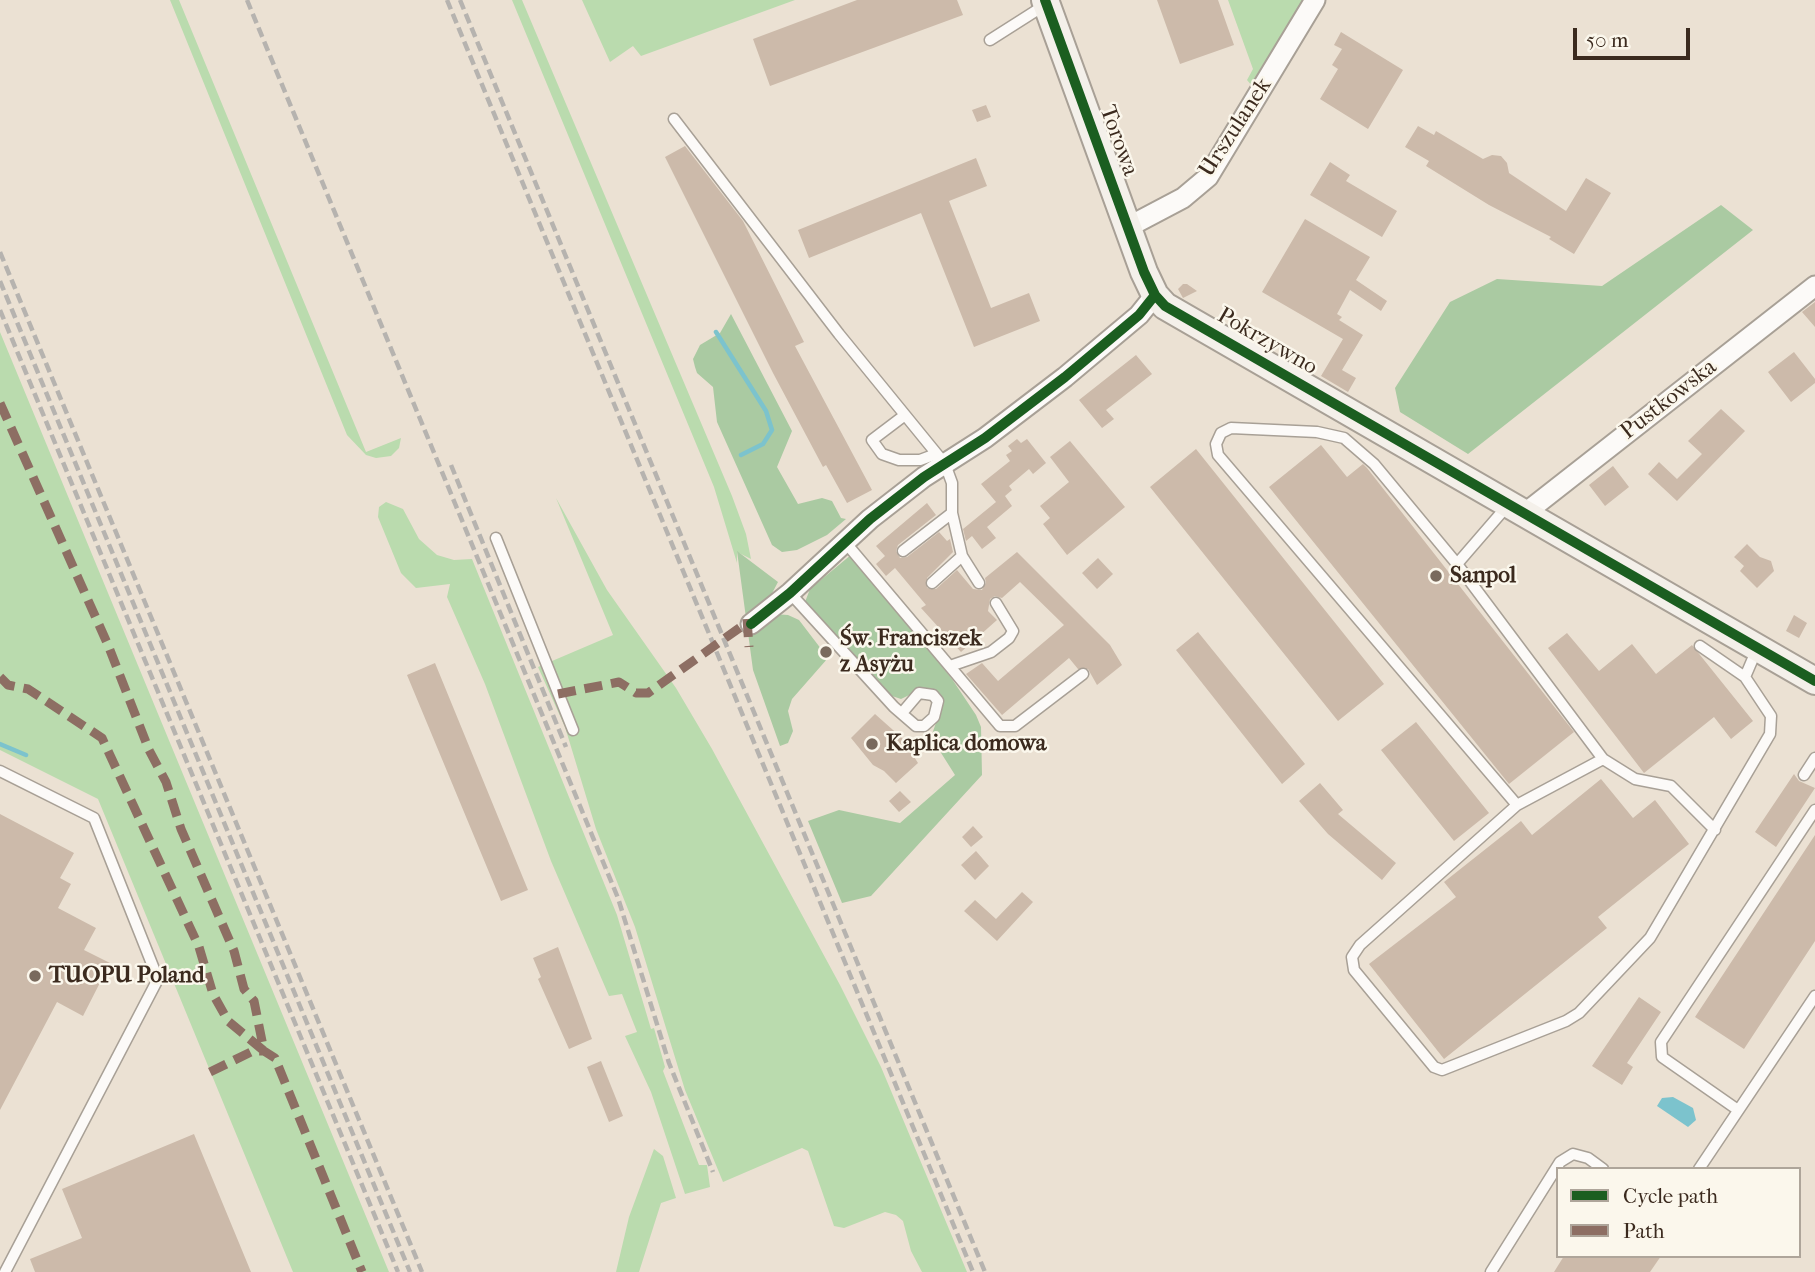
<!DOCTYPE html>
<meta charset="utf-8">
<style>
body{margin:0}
#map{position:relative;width:1815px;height:1272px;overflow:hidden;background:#ebe1d3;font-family:"IM FELL French Canon",serif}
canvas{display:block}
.legend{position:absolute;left:1556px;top:1167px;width:245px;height:91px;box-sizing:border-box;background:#fbf7ec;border:2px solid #aea59a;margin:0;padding:9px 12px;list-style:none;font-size:21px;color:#3b2a1e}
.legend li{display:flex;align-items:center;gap:14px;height:35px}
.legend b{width:35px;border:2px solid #aea59a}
.scale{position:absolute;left:1573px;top:28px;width:117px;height:32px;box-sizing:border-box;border:4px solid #3b2a1e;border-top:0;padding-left:9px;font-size:21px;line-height:24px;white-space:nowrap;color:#3b2a1e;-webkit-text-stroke:5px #fbf7ec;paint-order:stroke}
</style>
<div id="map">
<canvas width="1815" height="1272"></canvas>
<ul class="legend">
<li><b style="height:9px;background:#1b5e20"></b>Cycle path</li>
<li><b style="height:9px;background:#8d6e63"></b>Path</li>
</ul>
<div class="scale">50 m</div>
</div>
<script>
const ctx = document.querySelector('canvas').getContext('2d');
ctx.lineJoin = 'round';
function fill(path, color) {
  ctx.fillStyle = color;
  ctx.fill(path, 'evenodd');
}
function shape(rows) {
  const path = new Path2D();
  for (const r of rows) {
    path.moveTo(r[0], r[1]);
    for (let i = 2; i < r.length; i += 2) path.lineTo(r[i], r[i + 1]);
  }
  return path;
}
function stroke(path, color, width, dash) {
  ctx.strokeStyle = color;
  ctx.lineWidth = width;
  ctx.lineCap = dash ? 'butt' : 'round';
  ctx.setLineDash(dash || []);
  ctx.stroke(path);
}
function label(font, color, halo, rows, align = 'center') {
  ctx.font = font + ' "IM FELL French Canon",serif';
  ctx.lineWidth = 5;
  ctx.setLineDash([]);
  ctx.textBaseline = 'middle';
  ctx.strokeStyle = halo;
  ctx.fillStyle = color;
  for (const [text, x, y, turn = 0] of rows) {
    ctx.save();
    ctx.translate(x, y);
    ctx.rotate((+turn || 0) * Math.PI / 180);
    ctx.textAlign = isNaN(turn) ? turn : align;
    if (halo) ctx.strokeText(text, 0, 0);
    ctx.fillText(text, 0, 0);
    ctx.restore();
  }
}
const green = shape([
 [170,0,179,0,366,452,401,438,399,448,391,456,376,458,366,455,347,435],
 [512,0,522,0,732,496,746,534,751,559,737,552,737,563,714,487],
 [582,0,795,0,641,56,633,46,610,62],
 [1228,0,1308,0,1252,86,1247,80,1253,69],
 [0,332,96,564,389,1272,293,1272,98,799,0,750],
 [556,498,607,590,676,688,712,749,840,985,881,1067,967,1272,922,1272,911,1251,903,1221,896,1215,885,1212,844,1228,834,1226,808,1151,802,1148,723,1182,685,1090,635,927,596,829,565,727,538,667,613,635],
 [386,502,403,509,419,539,437,555,454,560,472,559,617,915,651,1029,654,1028,665,1067,663,1071,699,1165,707,1165,710,1187,685,1194,651,1092,625,1036,637,1032,622,994,609,996,551,861,485,684,447,597,450,584,416,588,401,573,378,517,379,507],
 [654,1149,663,1156,676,1198,661,1203,639,1272,616,1272,629,1217]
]);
const forest = shape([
 [1721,205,1753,230,1468,454,1400,412,1395,388,1450,302,1497,279,1602,286],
 [731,314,792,431,777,467,798,504,822,498,832,501,841,518,846,519,827,535,797,550,782,552,772,545,717,422,713,387,697,373,695,367,693,359,700,345,720,333],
 [737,551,778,582,768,601,773,614,788,615,799,620,828,658,792,699,788,711,793,731,788,743,780,746,753,670],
 [852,554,952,679,976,715,981,727,982,775,871,896,842,903,808,821,839,810,900,823,955,775,931,737,938,717,937,692,924,688,901,699,889,695,805,602,810,589]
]);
const water = shape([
 [1673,1097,1693,1108,1696,1120,1688,1127,1657,1106,1662,1098]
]);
const stream = shape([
 [716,332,766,411,772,430,763,444,741,455],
 [0,744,26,755]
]);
const building = shape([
 [857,0,957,0,963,15,770,86,753,39],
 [1157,0,1218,0,1234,45,1180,64],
 [1341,32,1403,70,1368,129,1320,99,1338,69,1332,65,1342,49,1334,45],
 [986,105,991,117,977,122,972,110],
 [1418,126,1434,135,1436,131,1483,159,1492,155,1501,156,1507,163,1509,173,1566,211,1586,178,1611,193,1574,254,1549,239,1551,237,1489,205,1426,166,1429,161,1405,147],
 [685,146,743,221,804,342,795,346,872,490,847,503,826,465,823,467,773,373,665,157],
 [976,158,987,186,949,201,991,308,1029,293,1040,321,974,347,921,213,809,258,798,230],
 [1330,162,1350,175,1346,181,1397,211,1382,237,1310,195],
 [1305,219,1370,257,1356,280,1387,301,1381,311,1350,290,1337,314,1342,317,1339,320,1363,335,1342,370,1356,378,1348,392,1321,376,1343,339,1262,292],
 [1183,284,1187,284,1197,291,1183,298,1178,289],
 [1815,302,1815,327,1802,312],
 [1794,352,1815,379,1815,383,1791,402,1768,372],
 [1136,355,1152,374,1106,410,1114,419,1102,428,1079,400],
 [1721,409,1745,431,1677,501,1648,474,1659,462,1677,479,1702,454,1688,441],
 [1017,439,1021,443,1027,439,1046,463,1033,474,1029,469,1009,486,1012,490,1005,496,1012,506,987,527,996,538,982,549,972,536,966,541,963,529,996,502,981,484,1010,461,1006,455,1012,451,1008,446],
 [1070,441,1125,507,1067,555,1043,524,1050,518,1040,506,1069,482,1050,457],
 [1321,445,1347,477,1363,464,1367,468,1574,732,1509,784,1269,487],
 [1196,449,1384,684,1338,721,1150,487],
 [1613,466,1629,487,1605,506,1589,485],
 [927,503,936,515,898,545,896,551,900,558,907,557,939,532,947,541,950,539,953,552,927,578,927,588,936,589,957,570,973,589,982,590,986,583,985,578,1017,552,1110,645,1122,665,1097,685,1088,669,1078,669,1069,658,1002,715,966,674,982,663,998,681,1064,625,1020,582,1002,598,995,596,990,599,988,611,997,620,961,652,921,608,926,605,895,568,886,576,876,564,885,556,876,546],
 [1747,544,1760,557,1771,561,1774,571,1757,588,1740,571,1744,566,1734,557],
 [1098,558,1113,574,1097,589,1082,573],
 [1794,615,1807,623,1799,638,1786,631],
 [1198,632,1305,764,1282,784,1176,650],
 [1567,633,1599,671,1632,644,1656,674,1692,645,1753,721,1731,739,1714,717,1644,773,1548,648],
 [435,663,528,890,501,901,407,675],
 [875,714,902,738,918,763,896,783,884,771,873,765,851,738],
 [1416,722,1489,813,1454,841,1381,750],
 [1794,774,1799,781,1815,788,1776,847,1755,832],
 [1601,779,1633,818,1655,800,1689,844,1598,917,1607,928,1444,1059,1369,964,1456,897,1444,882,1521,821,1532,835],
 [1320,783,1343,810,1338,814,1396,863,1382,880,1328,834,1299,801],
 [900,791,911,802,899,812,889,801],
 [0,814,74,853,60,878,71,884,58,908,96,928,84,950,110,963,83,1016,57,1002,0,1110],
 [973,826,983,837,971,847,962,837],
 [1815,835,1815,941,1744,1049,1695,1017],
 [976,851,989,866,975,880,961,865],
 [1022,892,1033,902,997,941,964,911,975,900,996,919],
 [558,947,592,1039,569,1049,538,979,541,977,533,958],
 [1639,997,1661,1012,1627,1063,1633,1067,1622,1085,1592,1066],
 [601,1061,623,1116,609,1122,587,1067],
 [194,1134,251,1272,35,1272,30,1259,82,1238,62,1189],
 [1564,1256,1661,1256,1650,1272,1554,1272]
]);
const lane = shape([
 [990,40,1045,5],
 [674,119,839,334,945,464,952,483,952,513,962,556,979,583],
 [905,415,872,440,882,454,899,460,920,460,936,454],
 [1508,505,1457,564,1374,464,1344,438,1317,432,1231,428,1221,433,1216,444,1218,455,1517,805],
 [496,538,573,730],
 [845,542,1000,726,1015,726,1083,674],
 [903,551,952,513],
 [1457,564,1603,759,1517,805,1360,945,1352,957,1354,970,1434,1067,1442,1070,1566,1021,1579,1013,1650,938,1770,734,1771,716,1745,677,1757,649],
 [932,583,962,556],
 [790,593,894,707,916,726,924,726,934,717,938,701,933,695,919,693,902,713],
 [1700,646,1745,677],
 [950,666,991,652,1009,638,1013,631,996,603],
 [1603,759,1635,779,1671,786,1715,830],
 [0,771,94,818,158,979,5,1272],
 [1804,775,1815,758],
 [1738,1110,1662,1057,1661,1042,1815,810],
 [1699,1169,1815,996],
 [1491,1272,1560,1162,1573,1154,1588,1158,1603,1169]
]);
const street = shape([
 [1128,227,1183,198,1208,177,1315,0],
 [1524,514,1815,286],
 [751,624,790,593,870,519,924,477,985,438,1065,377,1139,315,1155,295]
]);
const secondary = shape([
 [1045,0,1144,272,1155,295,1165,306,1815,681]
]);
const rail = shape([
 [247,0,618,898,669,1063,713,1172],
 [447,0,973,1272],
 [460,0,985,1272],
 [0,252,422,1272],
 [0,281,410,1272],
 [0,310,398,1272],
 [451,465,566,747]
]);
const quiet = shape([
 [0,403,108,645,149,750,166,782,181,829,234,951,244,989,254,1001,264,1051],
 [747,619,749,647],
 [0,677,8,685,28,689,102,738,199,947,213,994,228,1021,264,1051],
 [558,694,619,682,636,693,648,693,745,624],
 [210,1072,253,1051,264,1051,275,1058,362,1272]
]);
const cycleway = shape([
 [1045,0,1144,272,1155,295,1165,306,1815,681],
 [751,624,790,593,870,519,924,477,985,438,1065,377,1139,315,1155,295]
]);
const markers = [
 [1436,576,7,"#796a5d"],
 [826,652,7,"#796a5d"],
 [872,744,7,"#796a5d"],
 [35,976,7,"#796a5d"]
];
const streetNames = [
 ["Urszulanek",1236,128,-57],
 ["Torowa",1118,141,70],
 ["Pokrzywno",1267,342,30],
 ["Pustkowska",1669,400,-38]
];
const poiNames = [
 ["Sanpol",1450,576],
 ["Św. Franciszek",840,639],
 ["z Asyżu",840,665],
 ["Kaplica domowa",886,744],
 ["TUOPU Poland",49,976]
];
fill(green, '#badbae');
fill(forest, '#aacaa2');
fill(water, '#7cc3cd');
stroke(stream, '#7cc3cd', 4.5);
fill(building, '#ccbaaa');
stroke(lane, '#a8a096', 13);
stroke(street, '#a8a096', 23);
stroke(secondary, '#a8a096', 30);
stroke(lane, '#fcfaf8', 10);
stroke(street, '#fcfaf8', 19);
stroke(secondary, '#f4f0ea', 26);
stroke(rail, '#b6b3af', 4.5, [10, 5]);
stroke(quiet, '#8d6e63', 9, [18, 9]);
stroke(cycleway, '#1b5e20', 10);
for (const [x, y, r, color] of markers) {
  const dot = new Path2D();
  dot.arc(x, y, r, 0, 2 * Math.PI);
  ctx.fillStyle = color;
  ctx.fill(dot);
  stroke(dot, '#fbf7ec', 2.5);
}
label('23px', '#3b2a1e', '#fbf7ec', streetNames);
label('bold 23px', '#3b2a1e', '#fbf7ec', poiNames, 'left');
</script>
